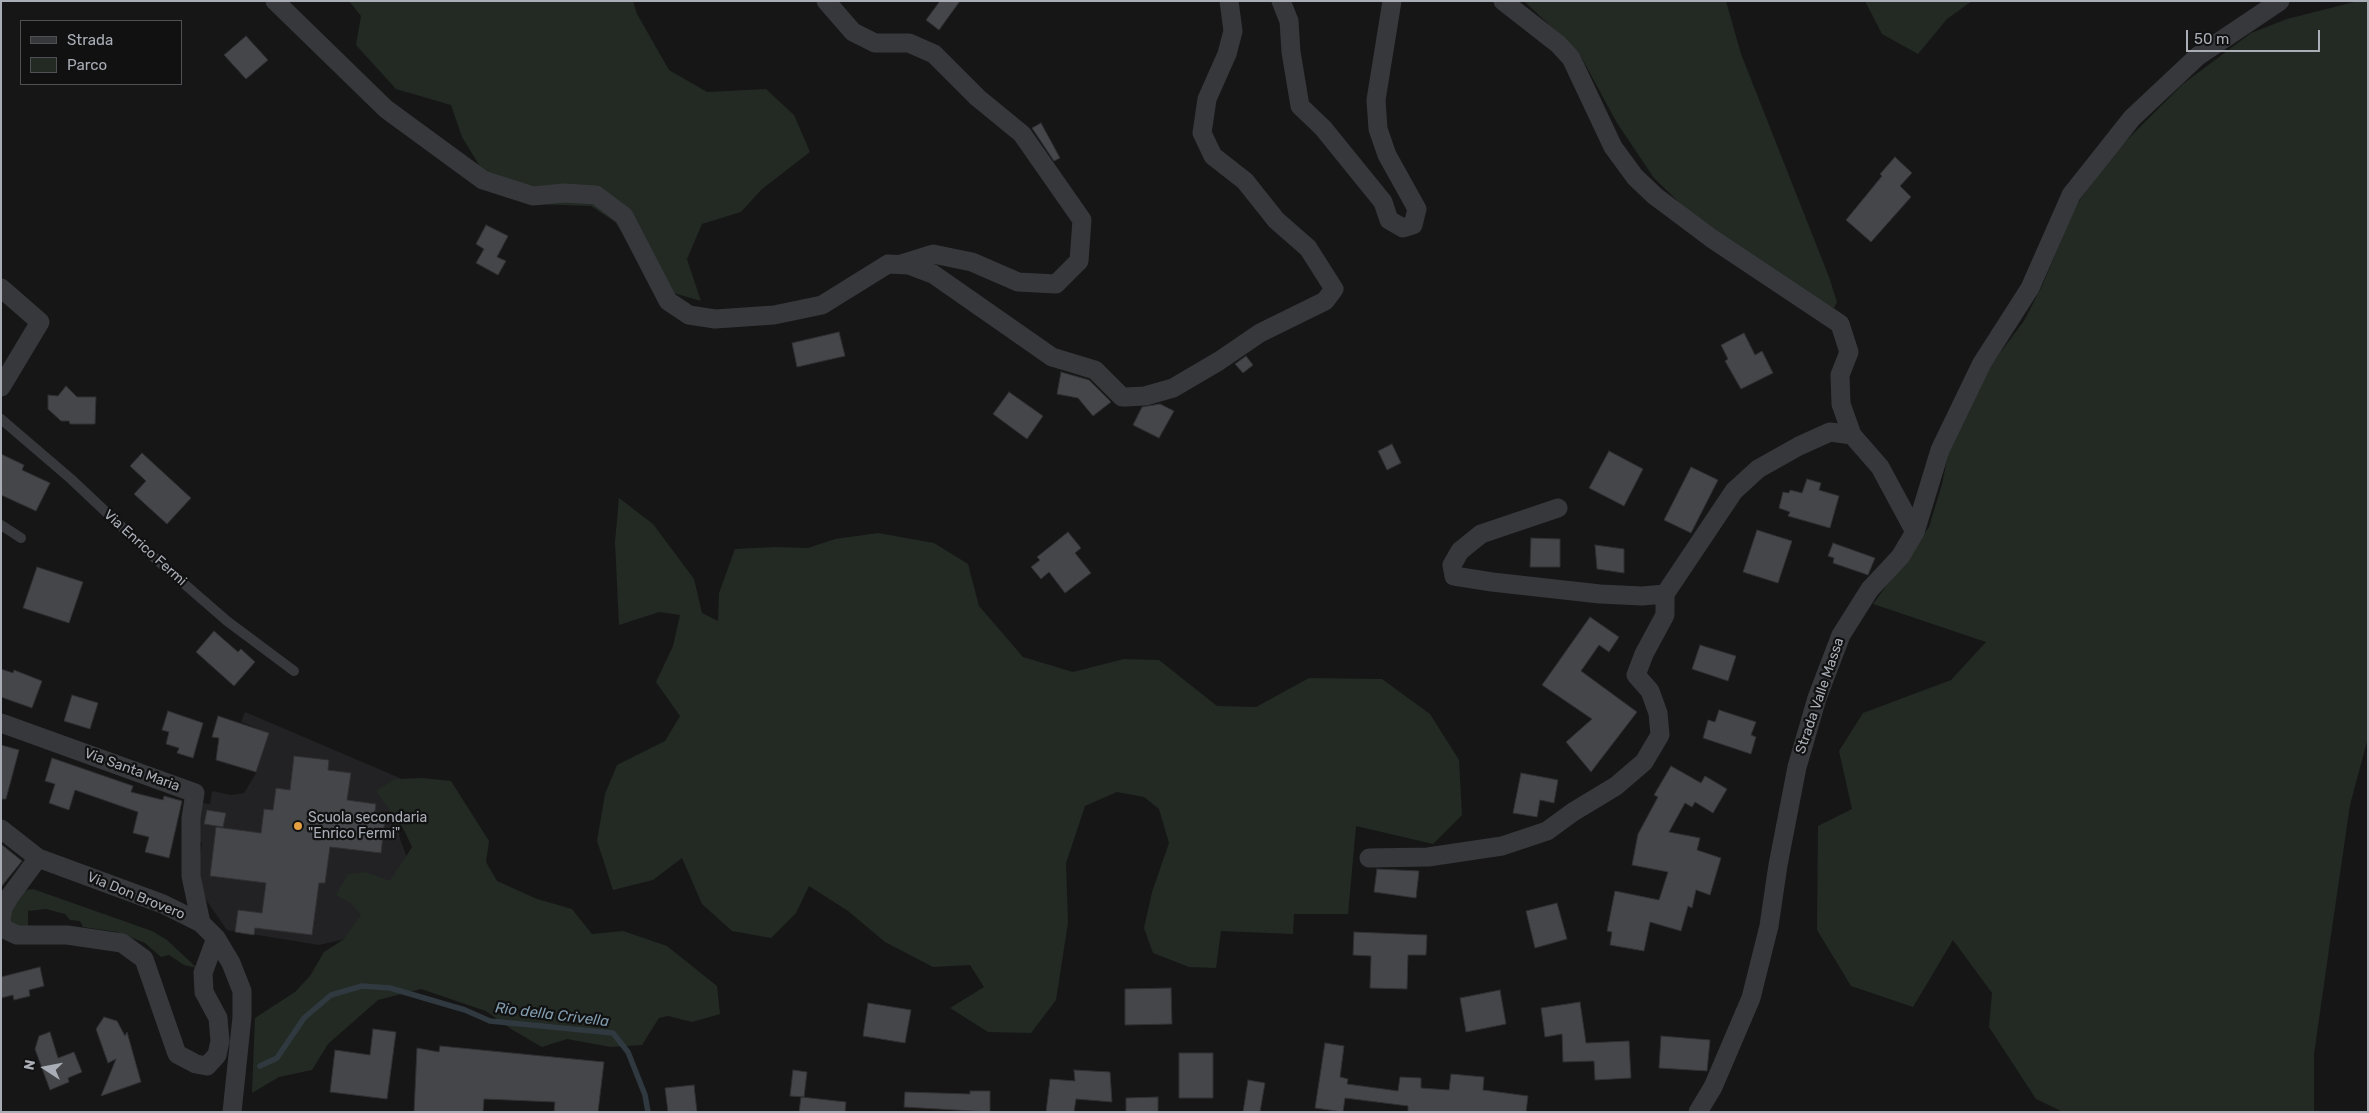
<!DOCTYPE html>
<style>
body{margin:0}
#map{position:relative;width:2369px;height:1113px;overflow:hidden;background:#161617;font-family:Rubik,sans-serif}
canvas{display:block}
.frame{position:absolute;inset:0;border:2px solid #a9aeb6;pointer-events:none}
.legend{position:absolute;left:20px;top:20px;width:162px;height:65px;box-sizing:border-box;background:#111112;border:1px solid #4e5054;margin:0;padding:6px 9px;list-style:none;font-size:15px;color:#a9aeb6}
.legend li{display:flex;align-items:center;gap:10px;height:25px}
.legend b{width:25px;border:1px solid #4e5054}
.north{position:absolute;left:20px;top:1043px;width:50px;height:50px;-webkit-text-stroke:4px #111112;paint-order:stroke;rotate:281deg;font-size:14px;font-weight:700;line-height:20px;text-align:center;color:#a9aeb6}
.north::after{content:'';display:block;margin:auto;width:18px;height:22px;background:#a9aeb6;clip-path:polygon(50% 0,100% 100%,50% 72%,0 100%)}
.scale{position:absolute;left:2186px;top:30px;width:134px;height:22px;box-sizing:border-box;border:2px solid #a9aeb6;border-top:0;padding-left:6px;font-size:15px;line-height:18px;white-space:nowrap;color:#a9aeb6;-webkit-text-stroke:4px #111112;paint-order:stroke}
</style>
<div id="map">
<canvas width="2369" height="1113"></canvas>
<div class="frame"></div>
<ul class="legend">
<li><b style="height:6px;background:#37383c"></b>Strada</li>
<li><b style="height:14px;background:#222a23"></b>Parco</li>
</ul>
<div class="north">N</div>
<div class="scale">50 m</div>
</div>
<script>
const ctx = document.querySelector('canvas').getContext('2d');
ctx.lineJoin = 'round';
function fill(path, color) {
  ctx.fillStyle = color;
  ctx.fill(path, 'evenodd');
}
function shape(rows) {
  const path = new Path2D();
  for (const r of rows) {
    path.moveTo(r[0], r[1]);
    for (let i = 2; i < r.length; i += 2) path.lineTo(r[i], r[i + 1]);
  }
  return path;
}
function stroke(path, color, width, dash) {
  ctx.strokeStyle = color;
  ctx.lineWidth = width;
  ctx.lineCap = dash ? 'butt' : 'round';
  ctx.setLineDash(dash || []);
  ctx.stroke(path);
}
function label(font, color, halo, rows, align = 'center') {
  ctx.font = font + ' Rubik,sans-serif';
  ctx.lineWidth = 4.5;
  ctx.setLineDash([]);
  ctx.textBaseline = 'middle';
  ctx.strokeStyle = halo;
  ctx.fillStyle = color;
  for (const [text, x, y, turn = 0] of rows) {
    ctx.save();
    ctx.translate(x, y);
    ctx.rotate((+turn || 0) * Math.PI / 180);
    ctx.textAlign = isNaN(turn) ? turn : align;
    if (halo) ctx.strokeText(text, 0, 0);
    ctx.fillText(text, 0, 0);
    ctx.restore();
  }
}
const built = shape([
 [245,712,400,778,402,800,399,836,408,860,358,936,319,945,227,930,202,894,196,875,202,843,194,838,200,803,210,804,212,791,231,795,244,793,256,773,269,733,241,722]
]);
const green = shape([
 [349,1,633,1,637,14,669,70,707,92,766,89,794,115,810,152,762,189,741,212,702,224,687,259,701,301,670,292,638,256,615,222,591,206,534,204,487,178,462,137,451,105,396,89,356,45,361,16],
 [1524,1,1726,1,1741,54,1829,277,1837,302,1834,308,1761,273,1688,211,1654,178,1617,123,1579,53],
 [1865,1,1972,1,1947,19,1918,54,1882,34],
 [2358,1,2368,1,2368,738,2350,805,2330,942,2314,1054,2314,1112,2063,1112,2036,1099,1989,1027,1992,993,1953,940,1913,1007,1851,986,1817,930,1818,826,1852,809,1839,751,1863,713,1951,680,1986,642,1873,604,1929,527,1942,484,1951,440,1984,374,2024,321,2042,286,2076,205,2117,150,2183,84,2251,33,2287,19],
 [619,498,653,524,694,579,702,613,718,621,719,593,735,549,775,547,808,548,835,539,878,533,934,543,968,564,979,606,1023,657,1073,672,1124,659,1159,660,1217,706,1256,707,1309,678,1382,679,1430,714,1459,760,1462,815,1433,844,1356,826,1348,914,1294,914,1293,934,1221,931,1216,968,1189,967,1153,953,1144,928,1152,892,1169,843,1159,809,1144,797,1117,792,1085,806,1066,863,1068,923,1056,1000,1031,1033,988,1032,950,1008,984,987,970,965,933,967,885,942,848,911,809,886,796,913,771,938,732,931,702,904,682,858,653,880,613,890,597,841,605,794,617,765,665,741,680,716,656,682,673,646,680,615,659,612,619,625,615,542],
 [423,778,451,781,489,841,486,862,497,881,537,899,572,909,592,934,623,931,667,946,717,986,720,1014,692,1022,668,1016,659,1018,642,1045,611,1047,567,1039,542,1047,511,1029,486,1011,421,989,378,1000,328,1044,312,1070,279,1077,252,1093,255,1018,295,992,310,976,324,952,344,939,361,915,351,903,336,895,348,874,366,872,390,881,412,847,404,830,376,791,395,779],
 [33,889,152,931,167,940,197,968,184,965,169,955,161,957,145,943,117,932,83,927,80,921,70,920,65,914,46,909,28,911,28,927,14,926,9,921,10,904,27,890]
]);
const stream = shape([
 [260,1066,277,1058,304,1018,331,995,362,986,390,988,465,1010,490,1021,613,1033,628,1052,645,1095,648,1112]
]);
const building = shape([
 [940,1,960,1,939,30,926,20,940,1],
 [246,36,268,60,246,79,224,55,246,36],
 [1041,123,1060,158,1054,161,1032,128,1041,123],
 [1895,157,1912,173,1900,186,1911,197,1871,242,1846,220,1882,176,1880,174,1895,157],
 [486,225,508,236,497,257,506,261,498,275,476,263,484,249,476,244,486,225],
 [839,332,845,356,797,367,792,343,839,332],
 [1744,333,1755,355,1762,351,1773,373,1741,389,1725,361,1728,359,1721,345,1744,333],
 [1246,356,1253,365,1243,373,1235,364,1246,356],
 [1061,372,1089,380,1111,402,1093,416,1078,398,1057,394,1061,372],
 [66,386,77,397,96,397,95,424,70,424,69,421,61,421,48,409,48,395,58,396,66,386],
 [1009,392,1043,416,1027,439,993,414,1009,392],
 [1160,404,1174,411,1159,438,1133,425,1142,407,1160,404],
 [1392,444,1401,463,1387,470,1378,451,1392,444],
 [1609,451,1643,469,1624,506,1589,488,1609,451],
 [142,453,191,498,167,524,134,494,146,481,130,466,142,453],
 [1,454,24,465,22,470,50,483,36,511,1,495,1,454],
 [1691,467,1718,480,1691,533,1664,520,1691,467],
 [1807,479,1821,483,1819,490,1839,496,1830,528,1788,516,1790,512,1779,508,1783,492,1789,493,1790,490,1802,493,1807,479],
 [1757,530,1792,541,1778,583,1743,572,1757,530],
 [1068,532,1081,548,1075,553,1091,573,1065,593,1049,572,1041,579,1031,567,1040,560,1037,557,1068,532],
 [1531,538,1560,539,1560,567,1530,567,1531,538],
 [1833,543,1875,558,1868,575,1833,563,1834,558,1828,556,1833,543],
 [1595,545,1624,549,1624,573,1597,569,1595,545],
 [37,567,83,582,69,623,23,608,37,567],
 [1590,617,1619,637,1609,652,1599,645,1581,671,1637,712,1591,772,1566,742,1592,719,1542,685,1590,617],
 [214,631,238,652,241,649,255,662,234,686,196,652,214,631],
 [1700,645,1736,656,1728,681,1692,669,1700,645],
 [1,669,13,673,14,670,42,681,32,708,1,697,1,669],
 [72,695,98,703,90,729,64,721,72,695],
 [1719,710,1756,722,1751,735,1756,737,1751,754,1703,738,1708,720,1715,722,1719,710],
 [168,711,203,723,193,758,177,753,179,748,166,744,169,732,162,730,168,711],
 [218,716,269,733,256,772,216,760,219,738,212,737,218,716],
 [1,745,19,750,6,799,1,799,1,745],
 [294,756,329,760,328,770,351,773,347,800,376,804,374,818,385,819,381,853,330,847,325,883,319,883,312,935,255,928,254,935,235,932,238,910,262,913,266,883,210,876,216,827,261,833,264,809,273,810,276,788,290,790,294,756],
 [52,758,133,786,131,792,163,800,164,796,182,801,169,858,145,852,149,837,133,833,138,812,75,790,69,810,49,803,55,784,45,781,52,758],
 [1671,766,1701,783,1705,776,1727,789,1713,813,1695,802,1692,807,1685,803,1669,832,1700,838,1697,850,1721,858,1710,895,1696,890,1692,908,1688,906,1681,931,1650,922,1644,951,1610,945,1612,932,1607,931,1615,891,1659,900,1668,872,1632,865,1638,834,1658,797,1654,795,1671,766],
 [1521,773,1558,780,1554,803,1540,800,1537,817,1513,813,1521,773],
 [207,810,226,813,223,827,204,824,207,810],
 [1,844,22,861,1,887,1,844],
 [1377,869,1419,871,1416,898,1374,892,1377,869],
 [1557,903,1567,939,1535,948,1526,911,1557,903],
 [1354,932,1427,935,1426,955,1408,955,1407,989,1370,988,1371,956,1353,955,1354,932],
 [40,967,44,986,29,990,30,996,14,1000,13,995,1,998,1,977,40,967],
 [1171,988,1172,1024,1125,1025,1125,989,1171,988],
 [1500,990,1506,1024,1466,1032,1460,998,1500,990],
 [1580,1002,1586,1043,1629,1041,1631,1078,1595,1080,1594,1061,1563,1062,1562,1034,1545,1037,1541,1008,1580,1002],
 [868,1003,911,1010,905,1043,863,1036,868,1003],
 [104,1017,117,1021,125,1036,127,1032,141,1082,101,1096,116,1059,108,1063,96,1029,104,1017],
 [373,1029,396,1032,387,1099,330,1092,335,1050,370,1055,373,1029],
 [50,1032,58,1058,74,1052,82,1072,68,1078,69,1082,50,1090,35,1049,39,1036,50,1032],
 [1661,1036,1710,1040,1707,1071,1659,1068,1661,1036],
 [1325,1043,1344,1046,1340,1077,1348,1079,1347,1084,1398,1091,1400,1077,1421,1078,1421,1088,1449,1090,1451,1074,1484,1077,1483,1090,1528,1096,1526,1112,1408,1112,1408,1106,1345,1098,1343,1112,1315,1108,1325,1043],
 [440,1046,604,1062,598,1112,554,1112,555,1102,484,1099,483,1112,414,1112,417,1048,439,1052,440,1046],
 [1179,1053,1213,1053,1213,1098,1179,1098,1179,1053],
 [793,1070,807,1072,804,1097,790,1096,793,1070],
 [1074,1070,1110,1072,1112,1102,1076,1099,1074,1112,1046,1112,1050,1079,1075,1081,1074,1070],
 [1248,1080,1265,1083,1260,1112,1243,1112,1248,1080],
 [694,1085,697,1112,668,1112,665,1088,694,1085],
 [970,1091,990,1091,990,1112,904,1107,905,1092,970,1094,970,1091],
 [801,1097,846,1102,845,1112,799,1112,801,1097],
 [1158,1097,1158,1112,1126,1112,1126,1098,1158,1097]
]);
const lane = shape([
 [1,419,71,479,158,561,227,621,294,671],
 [1,525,21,538]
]);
const street = shape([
 [275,1,386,109,483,180,533,196,564,193,596,195,624,216,668,301,689,315,715,319,774,315,822,305,888,264,909,265,933,274,1052,357,1095,370,1122,397,1126,397,1145,396,1173,388,1219,361,1260,333,1325,301,1334,289,1308,248,1276,220,1245,181,1213,156,1202,133,1207,99,1227,54,1233,31,1229,1],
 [826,1,853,32,875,43,909,43,934,54,978,98,1022,134,1082,220,1079,261,1056,284,1018,282,972,262,933,254,901,264],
 [1281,1,1289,21,1291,52,1300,106,1323,128,1383,202,1389,220,1403,228,1413,225,1417,209,1387,155,1378,129,1376,100,1392,1],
 [1503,1,1558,44,1571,58,1613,147,1635,177,1655,196,1711,238,1840,324,1849,352,1840,375,1841,404,1852,435],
 [1,288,40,322,1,387],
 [1558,508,1481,534,1460,551,1452,565,1454,576,1492,582,1600,594,1642,596,1665,594,1734,491,1758,469,1799,446,1830,432,1852,435,1880,467,1915,532,1900,557,1870,589,1841,635,1817,698,1797,767,1778,865,1769,926,1751,998,1713,1087,1698,1112],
 [1915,532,1940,450,1982,363,2030,288,2071,195,2132,118,2198,56,2280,1],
 [1,723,195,793,191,818,191,876,201,923],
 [1,829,38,858,163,904,201,923,216,938,231,963,242,991,242,1017,232,1112],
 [1369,858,1428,857,1502,846,1547,831,1573,812,1616,786,1644,762,1660,735,1658,713,1650,691,1636,675,1644,654,1665,615,1665,594],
 [1,920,3,908,10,896,38,858],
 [1,921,4,929,17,935,67,935,122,943,144,959,177,1054,196,1064,207,1066,217,1055,220,1041,218,1018,204,992,203,973,216,938]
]);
const markers = [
 [298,826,5,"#e4a141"]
];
const streetNames = [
 ["Via Enrico Fermi",145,548,42],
 ["Strada Valle Massa",1820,696,-71],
 ["Via Santa Maria",132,770,20],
 ["Via Don Brovero",136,896,22]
];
const poiNames = [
 ["Scuola secondaria",308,818],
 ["\"Enrico Fermi\"",308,834]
];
const waterNames = [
 ["Rio della Crivella",552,1015,7]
];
fill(built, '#222224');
fill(green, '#222a23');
stroke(stream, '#30393f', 5.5);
fill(building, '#45464a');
stroke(building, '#303033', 1);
stroke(lane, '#37383c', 10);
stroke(street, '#37383c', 19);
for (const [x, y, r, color] of markers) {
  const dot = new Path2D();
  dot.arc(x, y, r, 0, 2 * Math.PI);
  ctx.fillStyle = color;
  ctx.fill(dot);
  stroke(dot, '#111112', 2);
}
label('14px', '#a9aeb6', '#111112', streetNames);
label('14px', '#a9aeb6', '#111112', poiNames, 'left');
label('italic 15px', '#829daf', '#111112', waterNames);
</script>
